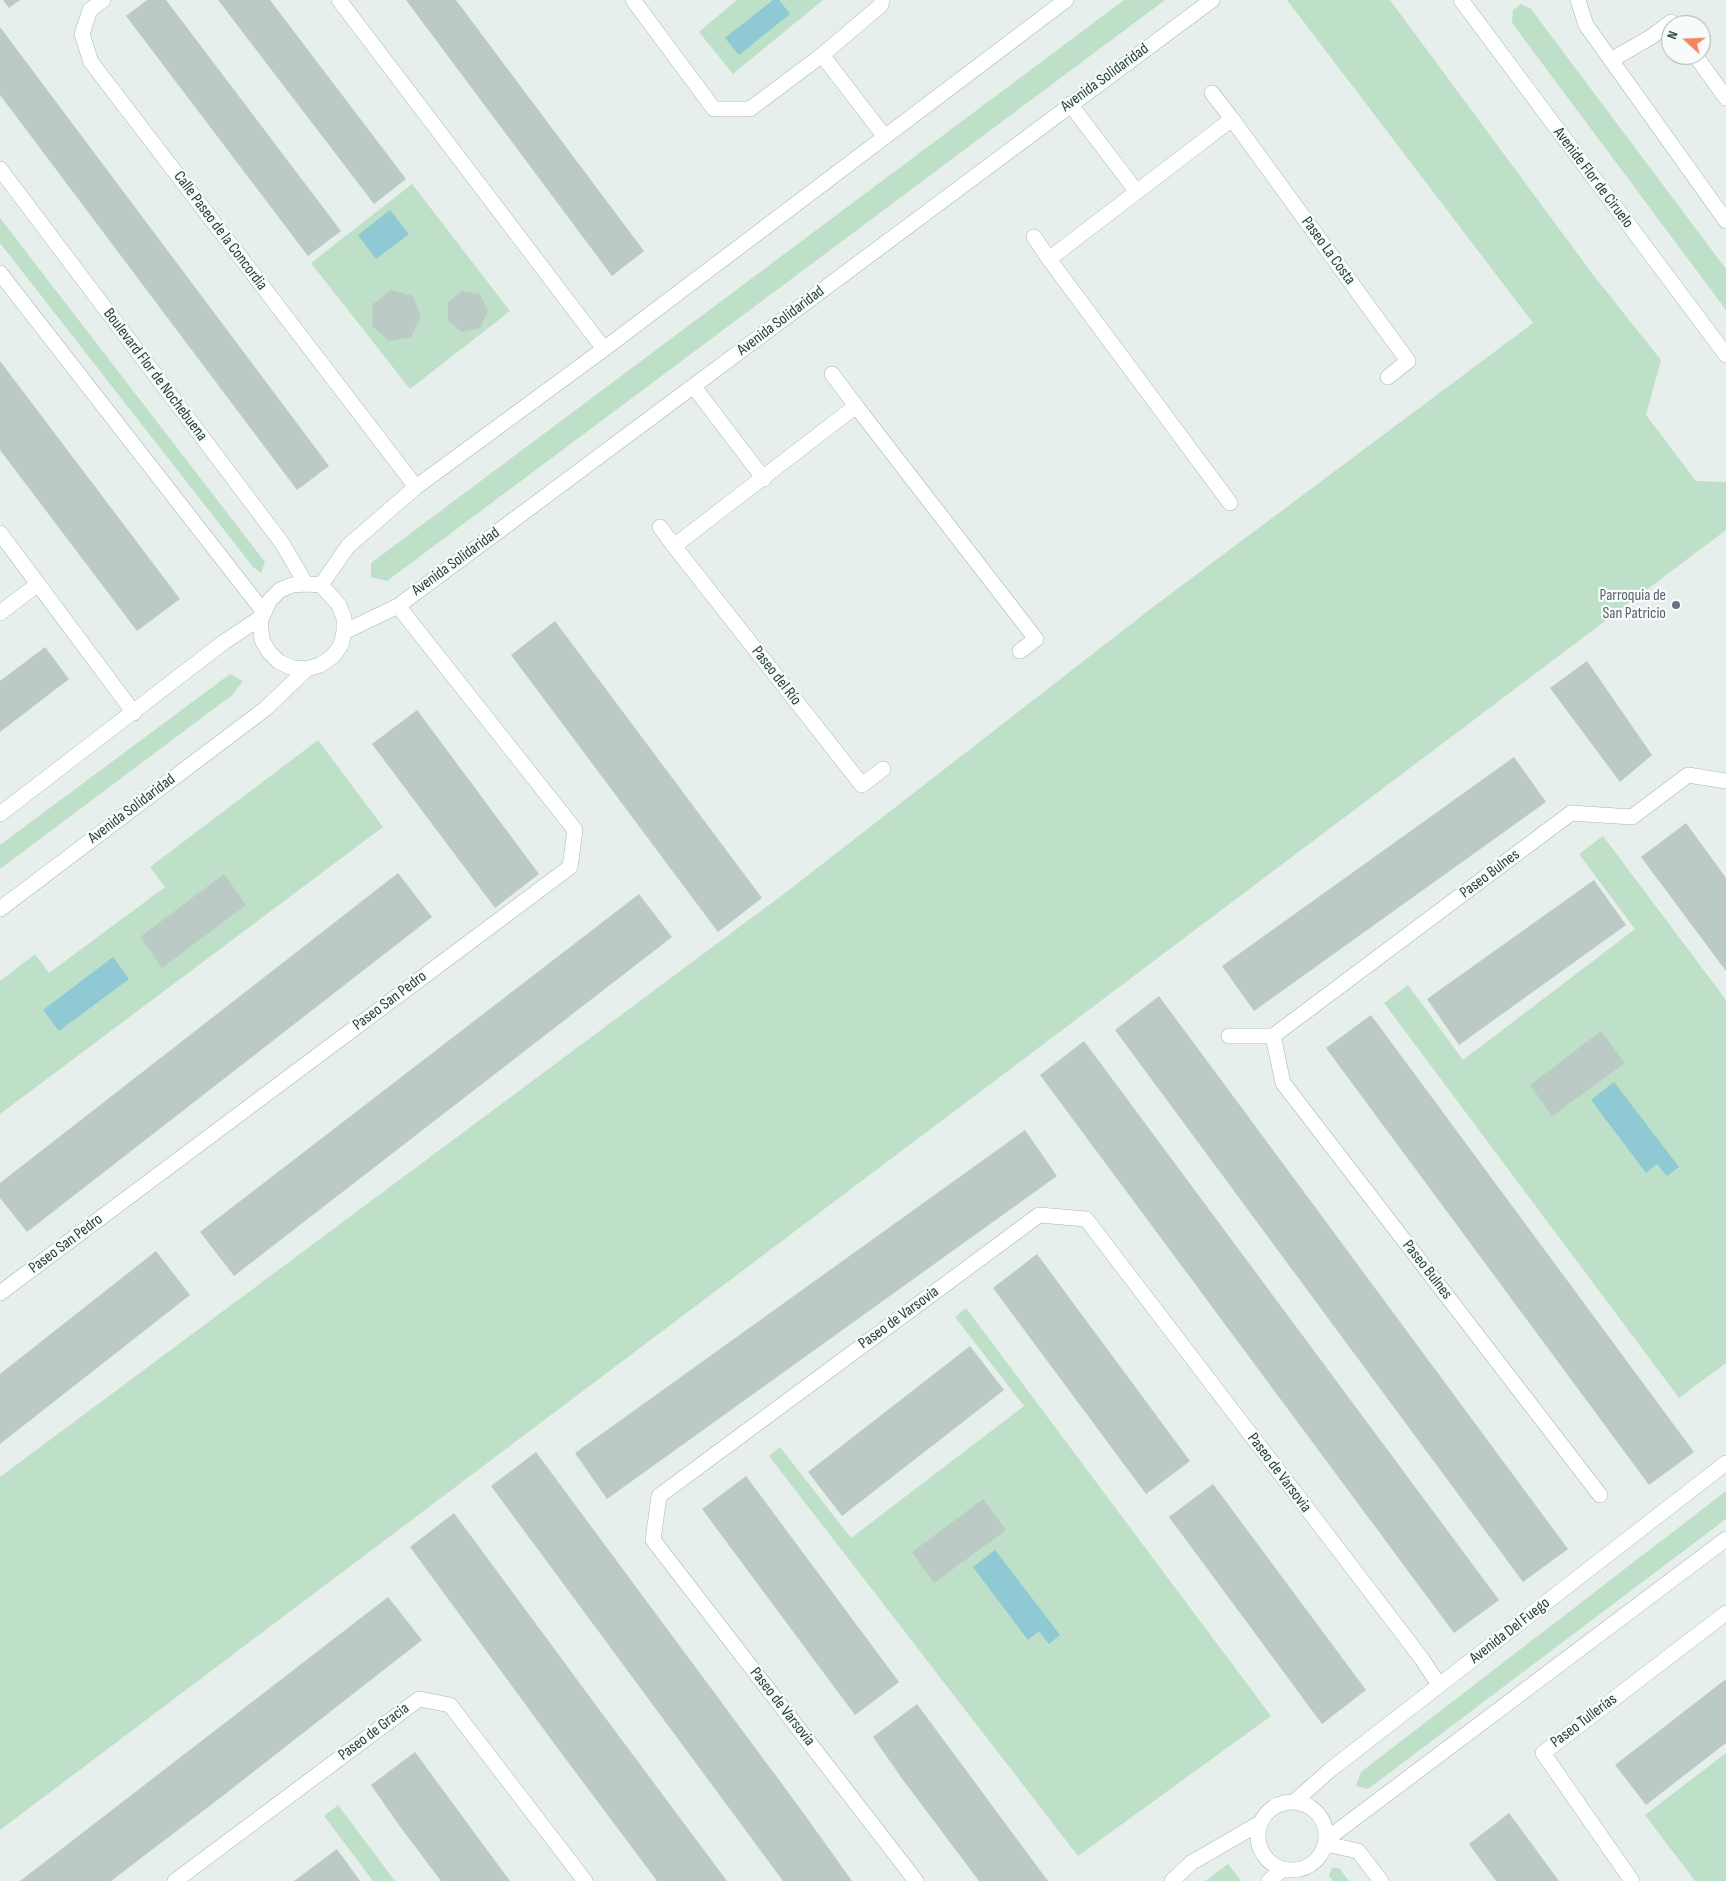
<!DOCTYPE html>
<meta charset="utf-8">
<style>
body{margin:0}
#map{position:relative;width:1726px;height:1881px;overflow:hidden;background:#e6efeb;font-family:"Sofia Sans Condensed",sans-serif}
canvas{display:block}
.north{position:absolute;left:1661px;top:15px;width:50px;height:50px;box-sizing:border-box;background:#f7fbf9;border:1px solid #a3b1ad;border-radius:50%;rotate:290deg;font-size:14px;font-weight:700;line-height:20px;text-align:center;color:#24423a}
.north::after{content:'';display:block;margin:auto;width:18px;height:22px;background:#f4845f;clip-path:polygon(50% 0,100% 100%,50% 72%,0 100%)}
</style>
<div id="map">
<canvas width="1726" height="1881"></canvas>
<div class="north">N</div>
</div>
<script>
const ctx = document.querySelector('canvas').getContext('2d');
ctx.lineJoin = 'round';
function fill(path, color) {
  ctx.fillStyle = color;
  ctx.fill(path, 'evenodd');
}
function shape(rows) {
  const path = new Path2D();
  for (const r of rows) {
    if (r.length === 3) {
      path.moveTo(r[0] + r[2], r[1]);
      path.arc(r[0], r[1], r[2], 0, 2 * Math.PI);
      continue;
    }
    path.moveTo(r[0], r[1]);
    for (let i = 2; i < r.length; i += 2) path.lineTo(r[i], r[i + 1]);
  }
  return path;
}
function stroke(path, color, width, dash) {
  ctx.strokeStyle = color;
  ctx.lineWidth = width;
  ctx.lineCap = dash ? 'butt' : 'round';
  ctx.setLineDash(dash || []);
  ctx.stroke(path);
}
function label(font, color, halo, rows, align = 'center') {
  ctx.font = font + ' "Sofia Sans Condensed",sans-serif';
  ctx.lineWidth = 4.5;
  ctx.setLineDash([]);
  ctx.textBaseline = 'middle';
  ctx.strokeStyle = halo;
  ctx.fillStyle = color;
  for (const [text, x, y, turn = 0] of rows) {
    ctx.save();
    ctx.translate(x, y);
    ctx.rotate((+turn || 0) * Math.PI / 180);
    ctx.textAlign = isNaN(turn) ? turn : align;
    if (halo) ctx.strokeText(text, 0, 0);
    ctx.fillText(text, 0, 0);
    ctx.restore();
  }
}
const green = shape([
 [737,0,823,0,733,74,699,32],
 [1124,0,1165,0,387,581,371,577,371,563],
 [1287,0,1390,0,1594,276,1661,360,1646,415,1696,481,1726,482,1726,530,0,1830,0,1477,785,893,1157,604,1533,323],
 [1521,4,1531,9,1726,269,1726,310,1512,23,1513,10],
 [412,184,510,311,410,389,311,263],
 [0,218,265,562,261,573,253,567,0,243],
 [230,674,243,681,231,696,0,869,0,845],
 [318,740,383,827,0,1114,0,981,35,954,49,973,165,887,150,867],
 [1603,836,1726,1000,1726,1363,1679,1398,1384,1003,1408,985,1463,1060,1635,929,1579,854],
 [966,1308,1271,1716,1078,1856,769,1456,780,1447,851,1538,1024,1406,955,1317],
 [1726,1491,1726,1519,1368,1789,1356,1786,1361,1772],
 [1726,1753,1726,1881,1695,1881,1645,1815],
 [338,1805,395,1881,373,1881,324,1816],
 [1228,1864,1241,1881,1205,1881],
 [1332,1868,1339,1868,1349,1881,1333,1881,1329,1876]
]);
const water = shape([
 [773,0,779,0,790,14,739,55,725,38],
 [390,210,409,234,376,259,358,235],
 [113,957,129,979,59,1031,43,1010],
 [1614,1082,1679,1167,1667,1176,1657,1164,1646,1173,1591,1100],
 [995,1550,1060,1635,1049,1644,1039,1631,1028,1640,973,1567]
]);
const building = shape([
 [3,0,20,0,9,8],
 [147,0,166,0,341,231,308,256,126,16],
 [218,0,270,0,406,179,374,204],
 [406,0,456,0,644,251,612,276],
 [0,27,329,466,297,490,0,95],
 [391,290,413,296,421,317,411,337,389,341,372,326,373,304],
 [462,291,480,294,488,311,480,328,462,332,448,321,448,302],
 [0,361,180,599,137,631,0,450],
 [555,621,762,898,718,932,511,655],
 [45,647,69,679,0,732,0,681],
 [1587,661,1652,755,1620,782,1550,688],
 [417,710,539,874,495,908,372,744],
 [1514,757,1546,802,1254,1011,1222,966],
 [1686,823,1726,878,1726,971,1641,857],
 [398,873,432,917,27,1232,0,1198,0,1183],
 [224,874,246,905,162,968,140,937],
 [1594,880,1626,925,1459,1045,1427,999],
 [639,894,672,937,234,1276,200,1232],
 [1159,996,1568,1549,1523,1582,1115,1030],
 [1371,1015,1694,1452,1649,1485,1326,1048],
 [1601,1031,1625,1063,1552,1116,1530,1085],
 [1084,1041,1499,1600,1454,1633,1040,1075],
 [1025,1130,1057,1176,607,1499,575,1453],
 [156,1251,190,1295,0,1444,0,1374],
 [1037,1254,1190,1461,1146,1494,993,1288],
 [970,1346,1004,1390,842,1516,808,1472],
 [536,1452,802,1811,852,1881,783,1881,491,1486],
 [746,1476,899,1682,855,1715,702,1509],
 [1213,1484,1366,1690,1322,1724,1169,1517],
 [983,1499,1006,1530,934,1583,912,1552],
 [454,1513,598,1708,727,1881,657,1881,553,1742,410,1547],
 [388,1597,422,1640,220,1798,111,1881,20,1881],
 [1726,1679,1726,1743,1646,1805,1615,1765],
 [917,1704,948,1746,1048,1881,979,1881,903,1780,873,1737],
 [415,1752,476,1835,510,1881,441,1881,401,1828,371,1785],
 [1509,1813,1559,1881,1496,1881,1469,1844],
 [337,1849,360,1881,294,1881]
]);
const street = shape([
 [103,0,90,10,82,34,91,62,416,487],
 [339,0,604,349],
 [633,0,714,109,750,109,822,55,881,5,882,0],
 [822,55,885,137],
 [1695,55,1726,98],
 [1611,60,1651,37,1671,22,1673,25],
 [1212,93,1232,119],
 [1070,104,1137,192],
 [0,169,282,543,306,584],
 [1034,237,1049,259],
 [0,273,263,611],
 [832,374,856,406],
 [694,387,764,479],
 [1230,503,1049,259,1232,119,1408,361,1388,377],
 [660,527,674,546],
 [0,533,134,713],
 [306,584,321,585,339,605,344,618,344,632,341,645,333,656,320,665,307,669,293,668,279,662,269,652,262,640,260,618,261,619,270,600,280,590,292,585,306,584],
 [321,585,348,546,416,487,604,349,1066,0],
 [0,613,38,584],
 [344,632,398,606,1212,0],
 [883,769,862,785,674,546,856,406,1036,639,1020,651],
 [0,814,224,642,260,618],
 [0,909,265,709,307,669],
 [1229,1036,1273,1036],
 [0,1293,570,867,575,830,398,606],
 [1600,1495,1283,1083,1273,1036,1571,813,1632,817,1688,775,1726,781],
 [1295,1801,1330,1770,1726,1463],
 [1292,1836,34],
 [1327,1839,1726,1539],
 [1326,1844,1358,1851,1381,1881],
 [175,1881,419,1699,450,1705,585,1881],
 [916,1881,653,1540,659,1496,1039,1215,1086,1219,1422,1659,1439,1685],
 [1172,1881,1191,1863,1260,1823],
 [1269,1881,1283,1869],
 [1632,1881,1543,1753,1726,1613]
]);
const secondary = shape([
 [1461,0,1726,355],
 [1578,0,1586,25,1726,221]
]);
const markers = [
 [1676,605,5,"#6b7280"]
];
const streetNames = [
 ["Avenida Solidaridad",1105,78,-36],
 ["Avenide Flor de Ciruelo",1593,178,53],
 ["Calle Paseo de la Concordia",220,231,53],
 ["Paseo La Costa",1328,251,54],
 ["Avenida Solidaridad",781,321,-37],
 ["Boulevard Flor de Nochebuena",155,375,53],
 ["Avenida Solidaridad",456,562,-36],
 ["Paseo del Río",776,676,52],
 ["Avenida Solidaridad",132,809,-37],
 ["Paseo Bulnes",1490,874,-37],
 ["Paseo San Pedro",390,1001,-37],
 ["Paseo San Pedro",66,1244,-37],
 ["Paseo Bulnes",1427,1270,52],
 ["Paseo de Varsovia",899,1318,-36],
 ["Paseo de Varsovia",1279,1473,53],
 ["Avenida Del Fuego",1510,1631,-38],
 ["Paseo de Varsovia",782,1707,52],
 ["Paseo Tullerías",1584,1721,-37],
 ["Paseo de Gracia",374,1732,-37]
];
const worshipNames = [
 ["Parroquia de",1666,596],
 ["San Patricio",1666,614]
];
fill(green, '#bfe0c8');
fill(water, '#8ec9d4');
fill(building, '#bbcac4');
stroke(street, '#a8b8b2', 16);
stroke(secondary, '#a4bbb3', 16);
stroke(street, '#fff', 15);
stroke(secondary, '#fff', 15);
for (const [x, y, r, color] of markers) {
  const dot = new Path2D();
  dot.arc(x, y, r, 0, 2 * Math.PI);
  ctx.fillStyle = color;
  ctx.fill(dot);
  stroke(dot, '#f7fbf9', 2);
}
label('16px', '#24423a', '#f7fbf9', streetNames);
label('16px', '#5b616d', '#f7fbf9', worshipNames, 'right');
</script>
